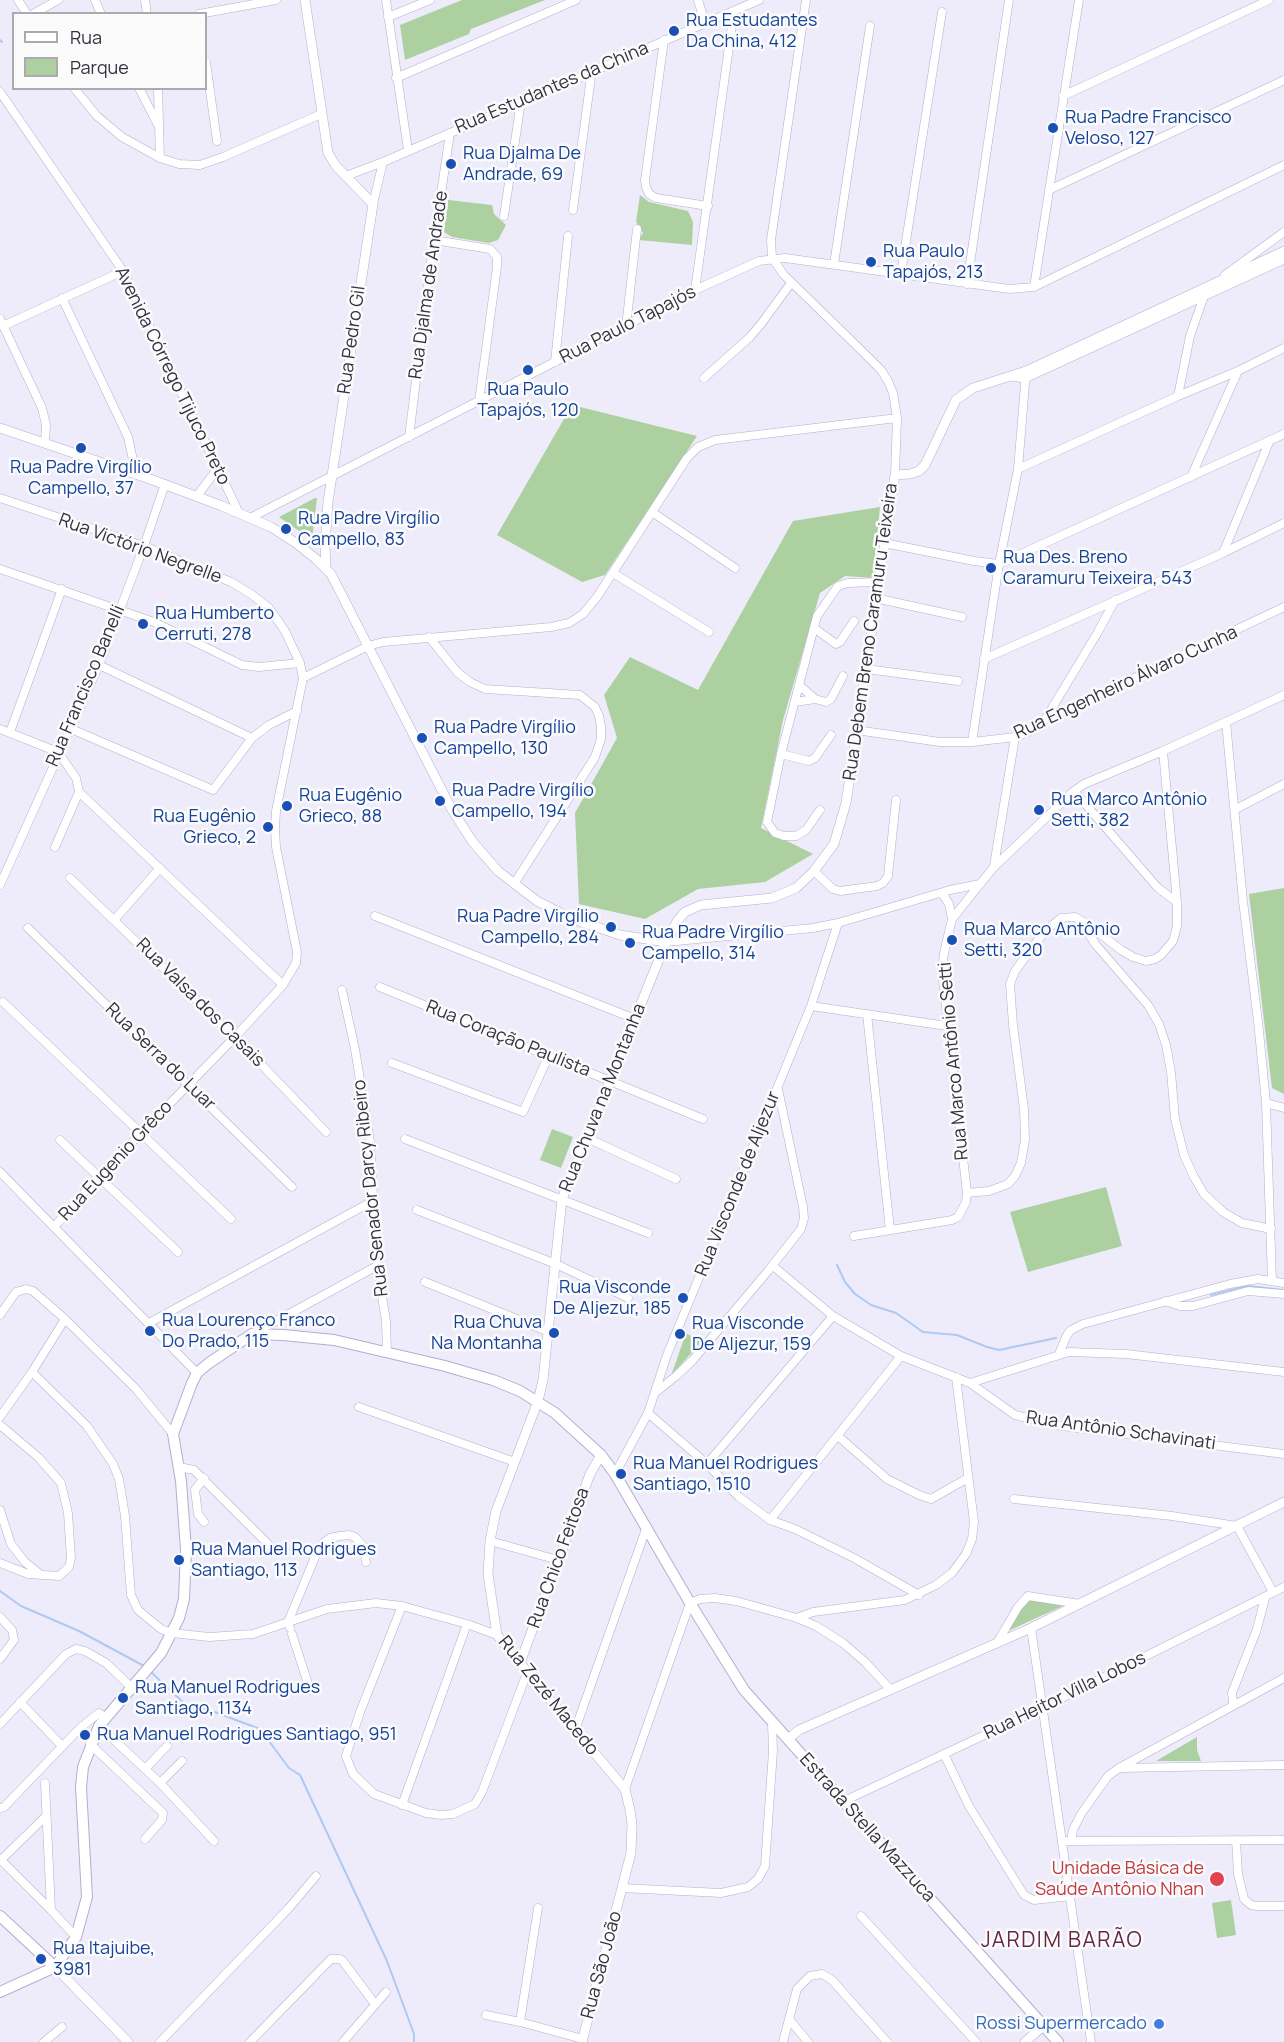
<!DOCTYPE html>
<meta charset="utf-8">
<style>
body{margin:0}
#map{position:relative;width:1284px;height:2042px;overflow:hidden;background:#eeecfa;font-family:Manrope,sans-serif}
canvas{display:block}
.legend{position:absolute;left:12px;top:12px;width:195px;height:78px;box-sizing:border-box;background:#fbfbfb;border:2px solid #abaab0;margin:0;padding:8px 10px;list-style:none;font-size:18px;color:#33313f}
.legend li{display:flex;align-items:center;gap:12px;height:30px}
.legend b{width:30px;border:2px solid #abaab0}
</style>
<div id="map">
<canvas width="1284" height="2042"></canvas>
<ul class="legend">
<li><b style="height:8px;background:#fff"></b>Rua</li>
<li><b style="height:16px;background:#acd0a0"></b>Parque</li>
</ul>
</div>
<script>
const ctx = document.querySelector('canvas').getContext('2d');
ctx.lineJoin = 'round';
function fill(path, color) {
  ctx.fillStyle = color;
  ctx.fill(path, 'evenodd');
}
function shape(rows) {
  const path = new Path2D();
  for (const r of rows) {
    path.moveTo(r[0], r[1]);
    for (let i = 2; i < r.length; i += 2) path.lineTo(r[i], r[i + 1]);
  }
  return path;
}
function stroke(path, color, width, dash) {
  ctx.strokeStyle = color;
  ctx.lineWidth = width;
  ctx.lineCap = dash ? 'butt' : 'round';
  ctx.setLineDash(dash || []);
  ctx.stroke(path);
}
function label(font, color, halo, rows, align = 'center') {
  ctx.font = font + ' Manrope,sans-serif';
  ctx.lineWidth = 5;
  ctx.setLineDash([]);
  ctx.textBaseline = 'middle';
  ctx.strokeStyle = halo;
  ctx.fillStyle = color;
  for (const [text, x, y, turn = 0] of rows) {
    ctx.save();
    ctx.translate(x, y);
    ctx.rotate((+turn || 0) * Math.PI / 180);
    ctx.textAlign = isNaN(turn) ? turn : align;
    if (halo) ctx.strokeText(text, 0, 0);
    ctx.fillText(text, 0, 0);
    ctx.restore();
  }
}
const green = shape([
 [462,0,545,0,471,29,469,34,405,60,400,25],
 [640,195,649,202,688,211,693,222,692,245,639,240,643,233,636,222],
 [448,200,492,205,494,214,506,225,498,240,489,243,452,237,444,232],
 [572,405,697,436,605,575,582,582,497,535],
 [317,498,312,540,279,517,315,498],
 [880,507,873,578,845,576,820,593,783,720,761,828,813,854,765,882,698,889,645,919,579,904,575,813,617,738,604,695,630,657,698,690,793,521],
 [1284,888,1284,1094,1272,1088,1249,894],
 [552,1129,573,1137,561,1168,540,1160],
 [1106,1187,1122,1246,1028,1272,1010,1212],
 [686,1333,701,1342,671,1376],
 [1029,1599,1067,1604,1006,1632,1025,1602],
 [1197,1737,1197,1750,1201,1761,1156,1761],
 [1231,1900,1236,1935,1217,1938,1212,1903]
]);
const stream = shape([
 [0,40,2,42],
 [837,1265,845,1282,855,1294,871,1305,896,1313,923,1332,957,1335,987,1347,999,1350,1056,1338],
 [1211,1295,1247,1286,1284,1290],
 [0,1591,21,1606,79,1631,146,1667],
 [150,1671,187,1706,212,1711,260,1729,289,1768,300,1775,387,1961,414,2034,414,2042]
]);
const minor = shape([
 [18,0,27,14],
 [95,0,101,14],
 [145,0,147,14],
 [386,0,408,150],
 [698,0,705,23],
 [806,0,771,240,772,258,784,275,864,353,881,370,888,381,893,393,897,418,895,475],
 [33,14,58,0],
 [199,14,276,0],
 [388,17,430,0],
 [664,40,645,180,646,187,649,194,656,198,708,206],
 [206,62,217,141],
 [396,78,576,0],
 [74,88,97,116,122,137,160,158,179,164,200,165,223,157,321,114],
 [139,88,159,127],
 [158,88,160,158],
 [0,92,123,271,239,513],
 [1063,96,1269,0],
 [346,176,383,162,759,0],
 [1049,190,1284,80],
 [373,204,383,162],
 [573,210,592,70],
 [504,216,521,101],
 [434,240,490,249,497,257,497,267,479,401],
 [834,264,870,26],
 [901,273,942,12],
 [1225,275,1284,232],
 [967,284,1009,0],
 [1034,287,1079,0],
 [695,290,734,11],
 [62,298,128,437,136,474],
 [0,319,42,408,46,425,45,443],
 [3,326,123,271],
 [626,327,637,229],
 [555,362,568,236],
 [704,378,749,338,761,324,791,283],
 [1178,396,1190,336,1205,293],
 [409,437,429,275,450,133],
 [1018,469,1178,396,1238,371,1284,348],
 [1191,477,1238,371],
 [197,496,217,469],
 [0,498,144,546,231,582,251,594,269,608,285,631,300,663,303,678],
 [652,512,735,568],
 [250,518,695,290,759,261,785,258,1009,289,1034,287,1284,165],
 [884,543,974,561,999,564,1284,434],
 [1223,553,1270,440],
 [0,569,154,622,242,665,259,667,300,663],
 [613,573,709,632],
 [875,598,962,617],
 [814,628,836,644,840,642,854,621],
 [429,637,457,672,470,682,485,689,580,695,595,707,599,716,601,726,601,739,595,757,514,884],
 [984,659,1223,553,1284,523],
 [99,665,252,738],
 [866,669,958,681],
 [799,685,815,699,826,702,831,699,843,676],
 [795,702,815,699],
 [1046,718,1098,632,1115,600],
 [1226,722,1243,901,1258,1021,1266,1103,1272,1281],
 [69,728,213,790,252,738,269,725,297,711],
 [0,729,58,752,76,778,79,792,55,847],
 [856,730,940,742,972,742,1015,737,1028,732,1045,720,1284,607],
 [10,732,62,589],
 [972,742,999,564,1018,469,1026,372],
 [781,754,809,761,815,758,831,735],
 [1074,791,1158,888,1177,902],
 [79,792,283,985],
 [1236,809,1284,784],
 [820,810,806,830,796,836,784,836,775,833,767,822,781,754,817,616,838,586,848,583,877,582],
 [994,866,1015,737],
 [814,871,833,889,840,891,877,886,883,883,888,876,896,800],
 [70,878,235,1037,326,1132],
 [0,885,99,665,144,546,165,484],
 [942,893,949,904,952,919],
 [375,916,635,1019],
 [115,919,160,868],
 [1080,921,1096,945,1148,1005,1159,1024,1166,1045,1171,1072,1175,1119,1184,1155,1194,1177,1204,1194,1223,1212,1242,1223,1271,1229],
 [28,928,292,1187],
 [666,942,813,928,838,923,950,890,980,884],
 [380,987,703,1119],
 [342,990,355,1049,370,1142,377,1266,386,1321,387,1351],
 [3,1002,231,1219],
 [811,1006,947,1026],
 [867,1014,890,1230],
 [392,1063,523,1112,549,1055],
 [1266,1103,1284,1108],
 [587,1138,676,1179],
 [405,1139,648,1233],
 [60,1140,178,1252],
 [0,1172,197,1373],
 [967,1193,989,1191,1008,1184,1015,1176,1021,1163,1025,1140,1024,1109,1013,1025,1010,984,1015,971,1045,931,1061,918,1075,917,1093,928,1121,950,1133,957,1146,961,1155,959,1161,955,1173,941,1177,926,1177,902,1163,751],
 [417,1210,556,1264,628,1298],
 [55,1226,99,1176,235,1037,283,985,296,963,297,952,276,847,275,829,276,811,303,678,368,646,383,642,551,627,569,623,583,614,597,597,687,458,698,447,715,440,897,418],
 [854,1236,952,1220,958,1217,966,1202,967,1193,942,971,944,953,952,919,980,884,994,867,1074,791,1084,784,1163,751,1284,695],
 [773,1266,833,1316,901,1356,970,1383,1015,1415,1062,1426,1284,1454],
 [425,1282,549,1332],
 [1165,1301,1180,1306,1193,1306,1248,1291,1284,1294],
 [0,1315,16,1292,26,1289,33,1291,65,1319,136,1389,173,1434],
 [149,1323,373,1201],
 [254,1333,377,1266],
 [1059,1354,1067,1335,1071,1330,1083,1324,1230,1284,1258,1279,1284,1283],
 [32,1372,87,1426,113,1464,119,1479,125,1516,131,1595,138,1610,161,1629,172,1633,209,1637,253,1634,327,1609,376,1603,402,1606,467,1624,497,1635],
 [970,1383,1069,1352,1126,1354,1284,1372],
 [655,1393,676,1376,692,1361,768,1271,801,1229,804,1218,803,1207,778,1089],
 [359,1407,515,1462],
 [648,1413,707,1464,739,1497,770,1520,795,1529,854,1558,919,1595],
 [0,1417,32,1372,65,1319],
 [0,1425,38,1457,61,1483,68,1513,71,1558,69,1567,59,1576,28,1574,0,1563],
 [838,1436,887,1479,919,1495,931,1499,968,1478],
 [707,1464,833,1316],
 [179,1467,194,1470,273,1549],
 [615,1474,648,1413,667,1355,811,1006,838,923],
 [204,1478,195,1490,198,1514,204,1522],
 [1014,1499,1172,1516,1237,1526,1273,1592],
 [0,1510,11,1544,25,1562,41,1575],
 [770,1520,901,1356],
 [490,1541,558,1560],
 [402,1606,360,1712,346,1756,353,1774,374,1794,426,1813,441,1815,453,1814,475,1804,482,1792,527,1673],
 [0,1617,12,1630,14,1640,0,1659],
 [797,1618,813,1612,905,1600,936,1585,952,1573,966,1554,972,1539,974,1522,956,1377],
 [290,1628,288,1622,318,1550,323,1543,330,1538,340,1536,349,1535,355,1537,364,1547,366,1562],
 [1031,1628,1091,2042],
 [292,1634,310,1690],
 [997,1643,1018,1607,1028,1596,1080,1604],
 [20,1702,62,1746],
 [1233,1704,1232,1693,1257,1629,1265,1598],
 [0,1724,66,1654,76,1649,85,1651,106,1663,132,1688],
 [99,1726,160,1783,214,1841],
 [575,1730,646,1529],
 [90,1744,163,1813,162,1820,145,1839],
 [944,1754,969,1806,1024,1895,1034,1900,1071,1896],
 [1121,1768,1284,1765],
 [145,1769,167,1746],
 [45,1783,51,1910,76,1937],
 [160,1783,182,1761],
 [625,1789,690,1603,700,1599,715,1598,736,1601,797,1618,816,1626,843,1643,865,1662,890,1689],
 [844,1801,1042,1708,1284,1587],
 [402,1805,467,1624],
 [0,1808,4,1807,80,1728,99,1713,105,1717],
 [1236,1840,1238,1874,1244,1899,1251,1905,1257,1906,1284,1906],
 [1067,1841,1284,1840],
 [1071,1841,1073,1830,1081,1814,1108,1776,1119,1768,1284,1678],
 [0,1859,51,1910],
 [1,1860,46,1816],
 [622,1888,721,1893,748,1887,758,1879,765,1866,773,1751,772,1723],
 [861,1916,976,2042],
 [486,2015,520,2022,583,2039],
 [789,2019,808,2042],
 [520,2022,538,1908],
 [44,2042,62,2027],
 [160,2042,289,1908,316,1876],
 [250,2042,331,1959,340,1959,342,1960,375,2004],
 [343,2042,386,1992],
 [783,2042,797,1989,810,1976,822,1974,832,1980,887,2042]
]);
const tertiary = shape([
 [305,0,328,153,336,166,373,204,328,502,325,546,326,569],
 [1011,376,1025,378,1284,259],
 [0,428,150,479,222,506,271,527,296,543,316,559,331,574,451,808,472,841,498,871,537,901,570,918,620,935,666,942],
 [520,1663,590,1474,601,1455],
 [788,1739,799,1730,1031,1628,1284,1502],
 [55,1967,128,2042],
 [582,2042,631,1853,632,1824,630,1810,625,1789,575,1730,497,1635,488,1574,490,1541,496,1511,538,1401,543,1380,562,1199,666,942,678,920,685,912,701,905,772,898,796,888,814,871,834,844,846,803,895,475,910,474,919,471,925,465,956,400,973,388,1026,371,1284,251],
 [1025,2042,1043,2026]
]);
const secondary = shape([
 [0,1916,55,1967],
 [0,1992,55,1967,76,1937,87,1897,81,1787,83,1767,99,1726,161,1653,179,1618,184,1599,186,1550,181,1481,173,1434,192,1383,197,1373,209,1363,252,1334,283,1335,334,1340,445,1366,493,1380,520,1391,555,1413,601,1455,615,1474,690,1603,744,1690,1058,2042]
]);
const markers = [
 [674,31,6,"#1a4fb4"],
 [1053,128,6,"#1a4fb4"],
 [451,164,6,"#1a4fb4"],
 [871,262,6,"#1a4fb4"],
 [528,370,6,"#1a4fb4"],
 [81,448,6,"#1a4fb4"],
 [286,529,6,"#1a4fb4"],
 [991,568,6,"#1a4fb4"],
 [143,624,6,"#1a4fb4"],
 [422,738,6,"#1a4fb4"],
 [440,801,6,"#1a4fb4"],
 [287,806,6,"#1a4fb4"],
 [1039,810,6,"#1a4fb4"],
 [268,827,6,"#1a4fb4"],
 [611,927,6,"#1a4fb4"],
 [952,940,6,"#1a4fb4"],
 [630,943,6,"#1a4fb4"],
 [683,1298,6,"#1a4fb4"],
 [150,1331,6,"#1a4fb4"],
 [554,1333,6,"#1a4fb4"],
 [680,1334,6,"#1a4fb4"],
 [621,1474,6,"#1a4fb4"],
 [179,1560,6,"#1a4fb4"],
 [123,1698,6,"#1a4fb4"],
 [85,1735,6,"#1a4fb4"],
 [1217,1879,8,"#e0444e"],
 [41,1959,6,"#1a4fb4"],
 [1159,2024,6,"#3f7fe0"]
];
const transitNames = [
 ["Rua Estudantes",686,21],
 ["Da China, 412",686,42],
 ["Rua Padre Francisco",1065,118],
 ["Veloso, 127",1065,139],
 ["Rua Djalma De",463,154],
 ["Andrade, 69",463,175],
 ["Rua Paulo",883,252],
 ["Tapajós, 213",883,273],
 ["Rua Paulo",528,390,"center"],
 ["Tapajós, 120",528,411,"center"],
 ["Rua Padre Virgílio",81,468,"center"],
 ["Campello, 37",81,489,"center"],
 ["Rua Padre Virgílio",298,519],
 ["Campello, 83",298,540],
 ["Rua Des. Breno",1003,558],
 ["Caramuru Teixeira, 543",1003,579],
 ["Rua Humberto",155,614],
 ["Cerruti, 278",155,635],
 ["Rua Padre Virgílio",434,728],
 ["Campello, 130",434,749],
 ["Rua Padre Virgílio",452,791],
 ["Campello, 194",452,812],
 ["Rua Eugênio",299,796],
 ["Grieco, 88",299,817],
 ["Rua Marco Antônio",1051,800],
 ["Setti, 382",1051,821],
 ["Rua Eugênio",256,817,"right"],
 ["Grieco, 2",256,838,"right"],
 ["Rua Padre Virgílio",599,917,"right"],
 ["Campello, 284",599,938,"right"],
 ["Rua Marco Antônio",964,930],
 ["Setti, 320",964,951],
 ["Rua Padre Virgílio",642,933],
 ["Campello, 314",642,954],
 ["Rua Visconde",671,1288,"right"],
 ["De Aljezur, 185",671,1309,"right"],
 ["Rua Lourenço Franco",162,1321],
 ["Do Prado, 115",162,1342],
 ["Rua Chuva",542,1323,"right"],
 ["Na Montanha",542,1344,"right"],
 ["Rua Visconde",692,1324],
 ["De Aljezur, 159",692,1345],
 ["Rua Manuel Rodrigues",633,1464],
 ["Santiago, 1510",633,1485],
 ["Rua Manuel Rodrigues",191,1550],
 ["Santiago, 113",191,1571],
 ["Rua Manuel Rodrigues",135,1688],
 ["Santiago, 1134",135,1709],
 ["Rua Manuel Rodrigues Santiago, 951",97,1735],
 ["Rua Itajuibe,",53,1949],
 ["3981",53,1970]
];
const streetNames = [
 ["Rua Estudantes da China",552,88,-23],
 ["Rua Djalma de Andrade",429,285,-82],
 ["Rua Paulo Tapajós",628,325,-27],
 ["Rua Pedro Gil",352,340,-82],
 ["Avenida Córrego Tijuco Preto",172,376,64],
 ["Rua Victório Negrelle",140,549,20],
 ["Rua Debem Breno Caramuru Teixeira",871,632,-82],
 ["Rua Engenheiro Álvaro Cunha",1126,683,-25],
 ["Rua Francisco Banelli",86,686,-67],
 ["Rua Valsa dos Casais",200,1003,45],
 ["Rua Coração Paulista",508,1039,22],
 ["Rua Serra do Luar",160,1057,44],
 ["Rua Marco Antônio Setti",954,1061,-95],
 ["Rua Chuva na Montanha",603,1098,-68],
 ["Rua Eugenio Grêco",116,1161,-47],
 ["Rua Visconde de Aljezur",738,1184,-68],
 ["Rua Senador Darcy Ribeiro",371,1188,-96],
 ["Rua Antônio Schavinati",1121,1431,8],
 ["Rua Chico Feitosa",559,1558,-70],
 ["Rua Zezé Macedo",548,1696,51],
 ["Rua Heitor Villa Lobos",1065,1696,-26],
 ["Estrada Stella Mazzuca",867,1828,48],
 ["Rua São João",602,1965,-75]
];
const healthNames = [
 ["Unidade Básica de",1204,1869],
 ["Saúde Antônio Nhan",1204,1890]
];
const shopNames = [
 ["Rossi Supermercado",1147,2024]
];
const quarterNames = [
 ["JARDIM BARÃO",1062,1941]
];
fill(green, '#acd0a0');
stroke(stream, '#aec9f2', 2);
stroke(minor, '#b3aed0', 9);
stroke(tertiary, '#b3aed0', 10);
stroke(secondary, '#b3aed0', 12);
stroke(minor, '#fff', 8);
stroke(tertiary, '#fff', 9);
stroke(secondary, '#fff', 10);
for (const [x, y, r, color] of markers) {
  const dot = new Path2D();
  dot.arc(x, y, r, 0, 2 * Math.PI);
  ctx.fillStyle = color;
  ctx.fill(dot);
  stroke(dot, '#fbfbfb', 2);
}
label('18px', '#164399', '#fbfbfb', transitNames, 'left');
label('18px', '#33313f', '#fbfbfb', streetNames);
label('18px', '#be3a42', '#fbfbfb', healthNames, 'right');
label('18px', '#366cbe', '#fbfbfb', shopNames, 'right');
ctx.letterSpacing = '1.5px';
label('21px', '#662647', '#fbfbfb', quarterNames);
ctx.letterSpacing = '0px';
</script>
